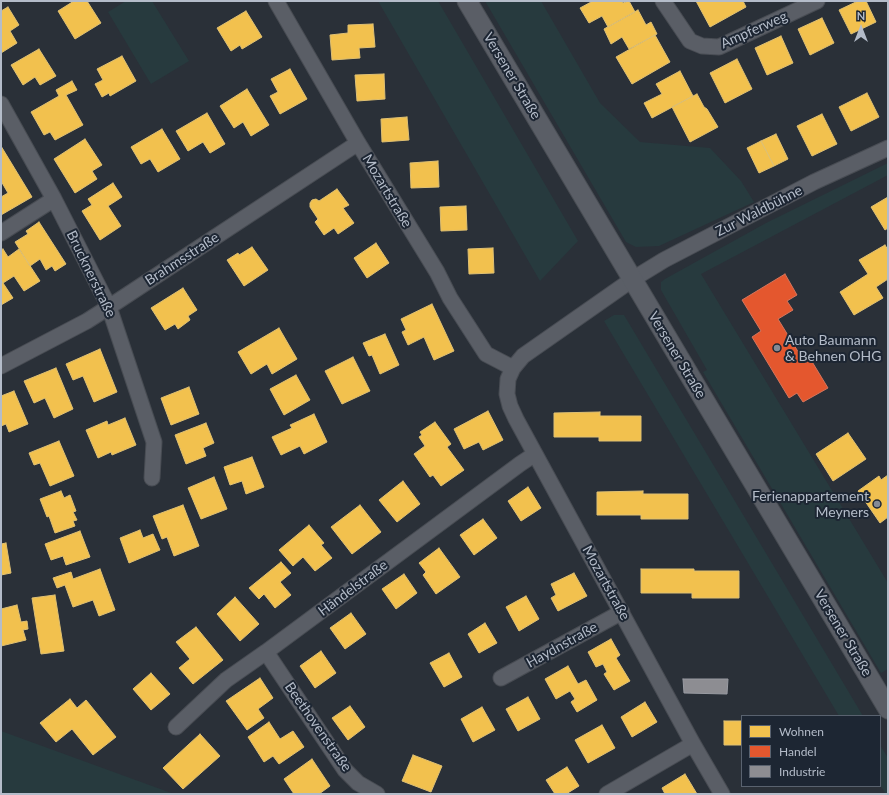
<!DOCTYPE html>
<meta charset="utf-8">
<style>
body{margin:0}
#map{position:relative;width:889px;height:795px;overflow:hidden;background:#2a3038;font-family:Lato,sans-serif}
canvas{display:block}
.frame{position:absolute;inset:0;border:2px solid #b4bcc9;pointer-events:none}
.legend{position:absolute;left:741px;top:715px;width:140px;height:72px;box-sizing:border-box;background:#1d2633;border:1px solid #59626f;margin:0;padding:5px 7px;list-style:none;font-size:12px;color:#b4bcc9}
.legend li{display:flex;align-items:center;gap:8px;height:20px}
.legend b{width:20px;border:1px solid #59626f}
.north{position:absolute;left:841px;top:8px;width:40px;height:40px;-webkit-text-stroke:3px #1d2633;paint-order:stroke;rotate:0deg;font-size:11px;font-weight:700;line-height:16px;text-align:center;color:#b4bcc9}
.north::after{content:'';display:block;margin:auto;width:14px;height:18px;background:#b4bcc9;clip-path:polygon(50% 0,100% 100%,50% 72%,0 100%)}
</style>
<div id="map">
<canvas width="889" height="795"></canvas>
<div class="frame"></div>
<ul class="legend">
<li><b style="height:11px;background:#f2c14e"></b>Wohnen</li>
<li><b style="height:11px;background:#e4572e"></b>Handel</li>
<li><b style="height:11px;background:#8d8d92"></b>Industrie</li>
</ul>
<div class="north">N</div>
</div>
<script>
const ctx = document.querySelector('canvas').getContext('2d');
ctx.lineJoin = 'round';
function fill(path, color) {
  ctx.fillStyle = color;
  ctx.fill(path, 'evenodd');
}
function shape(rows) {
  const path = new Path2D();
  for (const r of rows) {
    path.moveTo(r[0], r[1]);
    for (let i = 2; i < r.length; i += 2) path.lineTo(r[i], r[i + 1]);
  }
  return path;
}
function stroke(path, color, width, dash) {
  ctx.strokeStyle = color;
  ctx.lineWidth = width;
  ctx.lineCap = dash ? 'butt' : 'round';
  ctx.setLineDash(dash || []);
  ctx.stroke(path);
}
function label(font, color, halo, rows, align = 'center') {
  ctx.font = font + ' Lato,sans-serif';
  ctx.lineWidth = 4;
  ctx.setLineDash([]);
  ctx.textBaseline = 'middle';
  ctx.strokeStyle = halo;
  ctx.fillStyle = color;
  for (const [text, x, y, turn = 0] of rows) {
    ctx.save();
    ctx.translate(x, y);
    ctx.rotate((+turn || 0) * Math.PI / 180);
    ctx.textAlign = isNaN(turn) ? turn : align;
    if (halo) ctx.strokeText(text, 0, 0);
    ctx.fillText(text, 0, 0);
    ctx.restore();
  }
}
const green = shape([
 [126,1,152,1,189,61,151,84,108,12],
 [378,1,438,1,578,241,540,281],
 [485,1,541,1,600,103,640,142,710,148,741,181,754,202,659,246,636,247,626,242],
 [888,163,888,175,701,274,888,583,888,669,881,673,703,372,707,370,661,290,661,282,665,279,766,223],
 [614,315,624,315,863,716,839,716,604,321],
 [1,731,174,794,1,794],
 [880,745,888,758,888,794,886,794,880,785]
]);
const homes = shape([
 [74,1,87,1,101,23,75,39,58,11,74,1],
 [593,1,622,1,623,3,629,1,635,12,608,27,602,16,589,23,580,8,593,1],
 [696,1,743,1,746,7,710,27,696,1],
 [858,1,866,1,876,22,851,34,839,10,858,1],
 [8,7,19,25,10,31,17,43,1,53,1,11,8,7],
 [638,10,646,25,651,22,657,34,629,49,622,37,611,44,604,29,638,10],
 [246,11,262,37,242,49,240,45,231,51,217,28,246,11],
 [822,18,834,43,810,55,798,29,822,18],
 [373,24,375,47,359,48,360,58,332,60,330,35,348,33,348,25,373,24],
 [655,35,670,62,632,84,616,57,655,35],
 [781,36,793,63,767,75,755,48,781,36],
 [39,49,56,76,40,85,35,77,23,85,11,65,39,49],
 [122,56,136,81,110,96,109,93,102,97,95,84,103,80,97,69,122,56],
 [737,59,752,89,725,103,710,73,737,59],
 [290,69,307,99,280,114,270,96,278,92,271,79,290,69],
 [680,71,693,96,652,118,644,103,662,94,656,84,680,71],
 [384,74,385,99,357,101,355,75,384,74],
 [72,81,77,90,66,95,83,125,55,140,50,132,44,135,31,112,59,96,56,90,72,81],
 [247,89,269,125,251,136,243,122,234,128,220,106,247,89],
 [867,93,879,117,851,131,839,107,867,93],
 [697,94,704,107,707,109,718,127,690,142,672,107,697,94],
 [207,113,225,144,210,153,203,142,188,151,176,131,207,113],
 [822,114,837,144,812,156,797,126,822,114],
 [407,117,409,140,382,142,381,119,407,117],
 [162,129,180,159,158,172,150,159,141,164,131,147,162,129],
 [776,134,788,159,774,166,761,141,776,134],
 [85,139,102,165,92,171,97,179,75,193,54,159,85,139],
 [761,141,774,166,759,173,747,148,761,141],
 [1,146,32,197,1,215,1,197,8,193,1,181,1,146],
 [438,161,439,187,411,188,410,163,438,161],
 [113,183,122,197,108,206,121,226,100,240,82,211,92,205,88,199,113,183],
 [337,189,349,205,343,208,354,223,338,234,334,228,324,235,315,222,318,219,310,207,310,203,312,200,316,199,319,201,337,189],
 [888,197,888,228,885,230,871,207,888,197],
 [466,206,467,230,441,231,440,207,466,206],
 [39,222,66,264,55,271,52,266,46,270,40,259,30,266,15,242,28,234,26,231,39,222],
 [376,243,389,263,367,278,354,258,376,243],
 [885,245,888,250,888,279,876,287,883,298,854,315,840,292,868,274,859,260,885,245],
 [252,247,268,270,244,286,227,260,238,253,239,255,252,247],
 [493,248,494,273,469,274,468,249,493,248],
 [3,249,8,257,19,249,40,281,24,291,14,276,3,283,1,280,1,250,3,249],
 [1,280,13,298,1,305,1,280],
 [183,288,197,310,188,316,190,320,178,329,175,324,165,330,151,308,183,288],
 [432,304,454,351,434,360,424,337,408,345,402,332,406,330,401,319,432,304],
 [279,328,297,359,272,374,267,364,251,374,238,352,279,328],
 [385,334,399,365,380,374,372,355,369,356,363,343,385,334],
 [100,349,117,392,94,402,83,376,73,380,66,364,100,349],
 [353,357,370,391,342,404,325,371,353,357],
 [56,368,73,409,54,418,45,398,34,403,24,381,56,368],
 [296,375,310,400,284,415,270,389,296,375],
 [189,387,199,414,171,425,161,398,189,387],
 [14,391,28,424,9,432,6,424,1,426,1,396,14,391],
 [488,411,503,440,483,450,479,442,464,449,454,429,488,411],
 [600,412,600,416,641,416,641,441,599,441,599,437,554,437,554,413,600,412],
 [314,414,327,442,304,454,300,446,281,455,272,437,292,428,290,425,314,414],
 [125,418,136,445,112,455,111,452,98,458,86,430,107,421,108,425,125,418],
 [435,422,451,444,447,447,464,470,441,486,433,475,430,477,414,454,425,446,419,437,422,435,420,432,435,422],
 [206,423,214,443,203,448,206,456,186,464,175,435,206,423],
 [848,433,866,459,833,481,816,454,848,433],
 [59,441,74,476,50,486,40,463,34,465,29,453,59,441],
 [252,457,264,487,246,494,242,481,230,485,224,467,252,457],
 [888,475,888,517,880,523,858,491,879,476,881,480,888,475],
 [214,477,227,509,201,519,188,488,214,477],
 [403,481,420,504,397,522,379,500,403,481],
 [528,487,541,508,521,521,508,501,528,487],
 [61,491,64,498,70,495,76,511,73,512,77,520,73,521,75,526,55,533,49,516,47,517,40,499,61,491],
 [643,491,643,494,688,494,688,519,641,519,641,515,597,515,597,492,643,491],
 [183,505,199,546,174,556,167,537,162,539,153,516,183,505],
 [360,505,381,532,352,554,331,527,360,505],
 [483,519,497,538,474,555,460,535,483,519],
 [309,525,324,543,321,545,332,558,315,571,303,557,293,566,279,550,309,525],
 [140,530,143,538,153,534,160,550,129,563,120,538,140,530],
 [80,531,90,557,66,565,63,556,51,560,45,544,80,531],
 [6,543,11,573,1,575,1,544,6,543],
 [439,548,460,577,436,594,423,575,426,572,419,563,439,548],
 [281,562,291,573,280,582,291,595,275,608,264,594,259,599,249,588,281,562],
 [100,569,115,610,99,616,93,600,73,607,65,585,57,588,53,578,71,572,73,579,100,569],
 [641,569,694,569,694,571,739,571,739,598,692,598,692,593,641,593,641,569],
 [574,573,587,596,558,611,551,598,556,595,551,584,574,573],
 [404,574,417,593,396,609,382,589,404,574],
 [55,595,64,651,41,654,32,598,55,595],
 [526,596,539,619,519,631,506,607,526,596],
 [235,597,259,624,240,641,217,614,235,597],
 [17,605,21,622,27,621,28,629,23,630,26,640,1,646,1,609,17,605],
 [351,613,366,634,345,649,330,628,351,613],
 [485,623,497,643,479,653,468,634,485,623],
 [196,627,223,660,193,684,179,668,190,659,176,642,196,627],
 [611,639,620,655,616,658,630,681,614,690,604,674,607,672,603,664,596,667,588,652,611,639],
 [321,651,336,673,315,688,300,666,321,651],
 [449,653,462,677,444,687,430,663,449,653],
 [568,666,578,684,586,680,597,700,577,712,571,702,575,699,570,691,556,699,545,679,568,666],
 [151,673,170,694,151,710,133,689,151,673],
 [260,678,273,698,258,709,264,718,247,730,226,701,260,678],
 [528,697,540,719,518,731,506,709,528,697],
 [70,699,77,708,86,700,116,737,93,755,72,729,56,742,40,723,70,699],
 [645,702,657,722,632,737,621,717,645,702],
 [350,706,365,727,348,740,332,718,350,706],
 [482,707,495,730,473,742,461,719,482,707],
 [724,721,742,721,742,745,724,745,724,721],
 [269,722,280,739,293,731,304,747,279,764,273,756,264,762,248,737,269,722],
 [602,725,615,748,588,763,575,740,602,725],
 [200,734,220,756,183,789,163,768,200,734],
 [413,755,442,766,431,792,402,781,413,755],
 [312,759,330,786,319,794,294,794,284,779,312,759],
 [567,767,579,786,566,794,555,794,546,780,567,767],
 [685,774,697,794,665,794,662,788,685,774]
]);
const shops = shape([
 [785,274,797,295,787,301,793,310,778,319,805,363,811,360,828,388,803,402,797,393,789,398,752,337,761,331,742,300,785,274]
]);
const industry = shape([
 [683,679,728,679,727,694,684,693,683,679]
]);
const minor = shape([
 [276,1,358,143,437,272,450,298,486,354,513,368],
 [663,1,690,41,702,46,719,47,817,1],
 [1,104,54,199,109,307,154,442,152,478],
 [1,233,54,199],
 [1,366,87,321,109,307,358,143],
 [266,652,345,770,358,783,377,794],
 [501,678,622,612],
 [176,727,226,680,266,652,520,464,535,454],
 [607,794,693,744],
 [722,794,693,744,516,419,510,406,507,394,508,379,513,368,523,356,633,279,664,260,814,182,888,148]
]);
const tertiary = shape([
 [467,1,888,709]
]);
const markers = [
 [777,348,4,"#848b96"],
 [877,504,4,"#848b96"]
];
const streetNames = [
 ["Ampferweg",754,30,-24],
 ["Versener Straße",512,76,59],
 ["Mozartstraße",387,191,59],
 ["Zur Waldbühne",759,211,-27],
 ["Brahmsstraße",182,259,-33],
 ["Brucknerstraße",91,274,64],
 ["Versener Straße",677,355,59],
 ["Mozartstraße",606,583,61],
 ["Händelstraße",353,588,-37],
 ["Versener Straße",843,633,59],
 ["Haydnstraße",562,645,-29],
 ["Beethovenstraße",318,727,55]
];
const poiNames = [
 ["Auto Baumann",785,340],
 ["& Behnen OHG",785,356],
 ["Ferienappartement",869,496,"right"],
 ["Meyners",869,512,"right"]
];
fill(green, '#273a3e');
fill(homes, '#f2c14e');
stroke(homes, '#dfc073', 1);
fill(shops, '#e4572e');
stroke(shops, '#d6755c', 1);
fill(industry, '#8d8d92');
stroke(industry, '#999ba2', 1);
stroke(minor, '#484c53', 17);
stroke(tertiary, '#484c53', 21);
stroke(minor, '#5a5e66', 15);
stroke(tertiary, '#5a5e66', 19);
for (const [x, y, r, color] of markers) {
  const dot = new Path2D();
  dot.arc(x, y, r, 0, 2 * Math.PI);
  ctx.fillStyle = color;
  ctx.fill(dot);
  stroke(dot, '#1d2633', 1.5);
}
label('14px', '#b4bcc9', '#1d2633', streetNames);
label('14px', '#b4bcc9', '#1d2633', poiNames, 'left');
</script>
